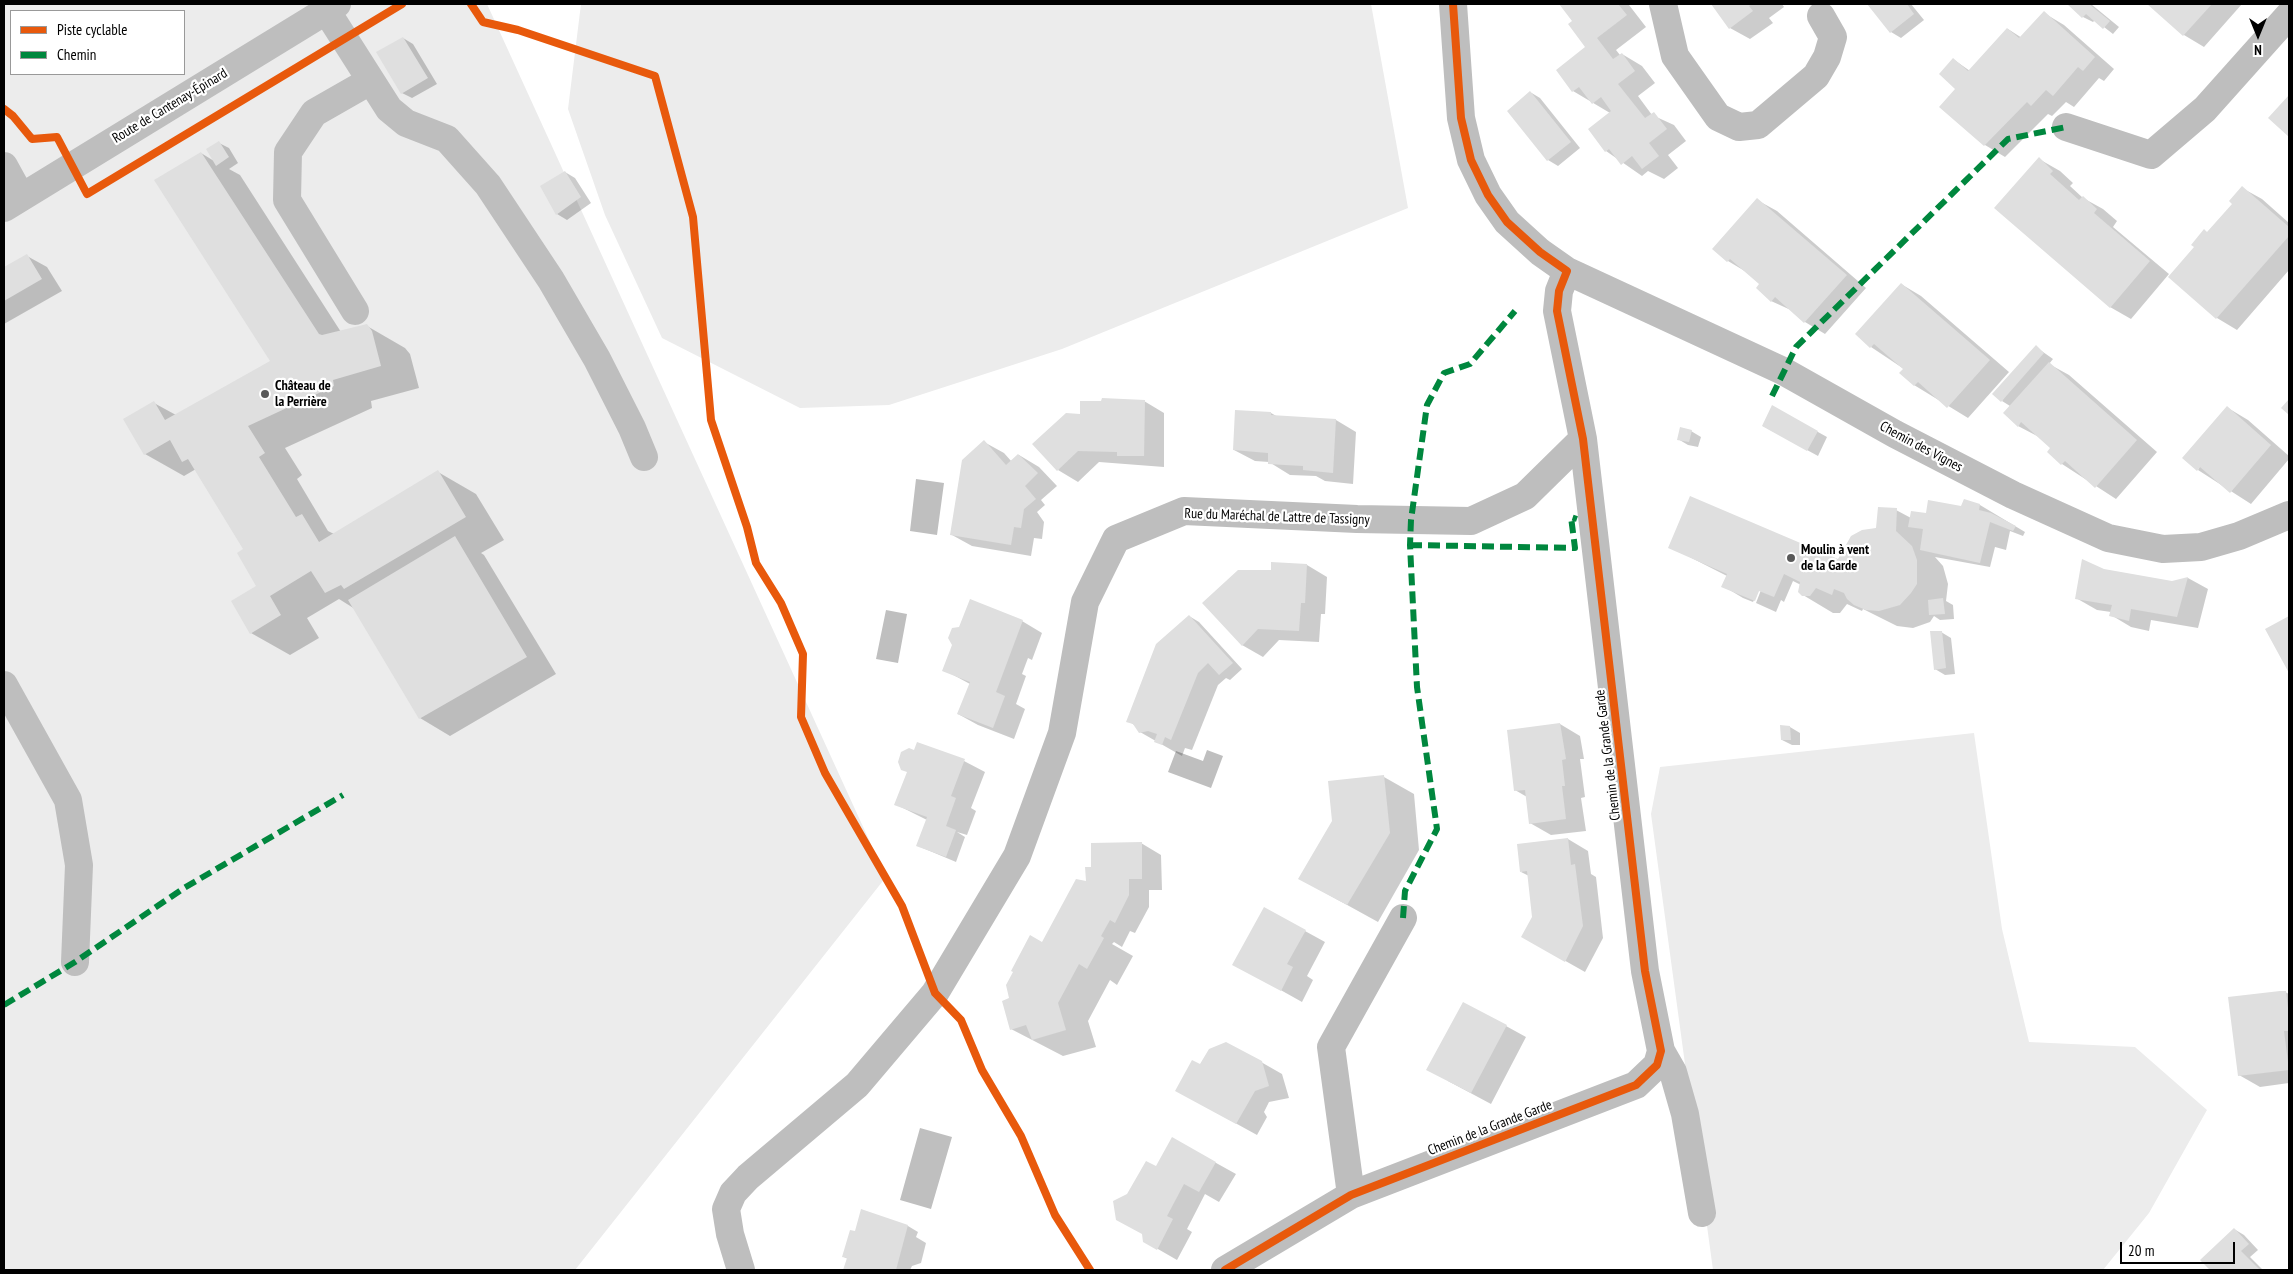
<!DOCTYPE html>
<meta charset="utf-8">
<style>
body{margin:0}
#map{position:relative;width:2293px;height:1274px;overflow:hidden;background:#fff;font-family:"PT Sans Narrow",sans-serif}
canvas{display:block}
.frame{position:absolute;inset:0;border:5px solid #000;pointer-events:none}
.legend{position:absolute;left:10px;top:10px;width:175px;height:65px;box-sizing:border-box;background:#fff;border:1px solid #999;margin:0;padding:6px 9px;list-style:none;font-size:15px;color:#000}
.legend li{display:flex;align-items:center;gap:10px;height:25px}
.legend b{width:25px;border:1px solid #999}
.north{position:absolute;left:2233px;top:10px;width:50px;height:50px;-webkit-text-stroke:4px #fff;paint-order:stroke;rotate:180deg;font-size:14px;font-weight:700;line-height:20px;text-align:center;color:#000}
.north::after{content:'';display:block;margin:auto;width:18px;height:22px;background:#000;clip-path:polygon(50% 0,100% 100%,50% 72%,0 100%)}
.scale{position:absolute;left:2120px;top:1242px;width:115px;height:22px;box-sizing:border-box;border:2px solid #000;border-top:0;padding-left:6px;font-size:15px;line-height:18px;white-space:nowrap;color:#000;-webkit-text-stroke:4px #fff;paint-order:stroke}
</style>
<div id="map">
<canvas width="2293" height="1274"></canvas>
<div class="frame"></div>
<ul class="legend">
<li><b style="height:6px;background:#e8590c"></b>Piste cyclable</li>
<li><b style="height:6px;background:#00873e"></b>Chemin</li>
</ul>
<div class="north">N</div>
<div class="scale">20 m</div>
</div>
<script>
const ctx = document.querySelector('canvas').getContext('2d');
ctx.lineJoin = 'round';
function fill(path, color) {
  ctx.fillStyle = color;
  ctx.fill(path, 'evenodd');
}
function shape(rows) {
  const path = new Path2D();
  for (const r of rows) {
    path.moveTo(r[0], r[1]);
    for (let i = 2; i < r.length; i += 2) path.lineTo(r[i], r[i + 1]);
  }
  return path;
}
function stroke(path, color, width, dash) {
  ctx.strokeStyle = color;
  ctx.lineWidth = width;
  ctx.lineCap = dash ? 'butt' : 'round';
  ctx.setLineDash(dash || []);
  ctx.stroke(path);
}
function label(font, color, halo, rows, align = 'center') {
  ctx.font = font + ' "PT Sans Narrow",sans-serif';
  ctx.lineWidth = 4.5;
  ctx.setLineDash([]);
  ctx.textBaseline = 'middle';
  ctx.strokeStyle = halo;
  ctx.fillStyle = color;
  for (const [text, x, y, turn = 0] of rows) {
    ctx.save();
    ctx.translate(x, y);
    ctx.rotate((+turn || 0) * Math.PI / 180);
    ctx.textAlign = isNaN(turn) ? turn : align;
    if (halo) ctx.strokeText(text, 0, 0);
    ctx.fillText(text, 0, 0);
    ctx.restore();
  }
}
const green = shape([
 [4,4,487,4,886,877,575,1270,4,1270],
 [11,11,184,11,184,74,11,74],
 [581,4,1371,4,1408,208,1062,349,889,405,800,408,662,338,605,215,568,109],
 [1974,733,2002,929,2029,1042,2135,1047,2207,1110,2149,1213,2103,1270,1713,1270,1651,814,1660,767]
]);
const water = shape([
 [916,479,944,483,937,535,910,531],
 [886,610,907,614,898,663,876,659],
 [1207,750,1223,756,1211,788,1168,772,1176,751,1203,761],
 [920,1128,952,1137,931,1209,900,1200]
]);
const shadow = shape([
 [1631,4,1629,5,1646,27,1616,50,1620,55,1622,54,1642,66,1655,83,1638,96,1652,115,1674,125,1686,141,1668,155,1678,168,1664,179,1648,171,1642,176,1606,151,1610,113,1573,91,1587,47,1574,21,1562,5],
 [1713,4,1782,4,1784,7,1769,18,1773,23,1750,39,1730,28],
 [1869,4,1911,4,1924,20,1901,38,1891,32],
 [2069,4,2091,4,2119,27,2113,34,2095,20,2093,22,2083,17],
 [2149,4,2242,4,2204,47,2184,35],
 [2044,13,2064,25,2114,69,2104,81,2099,78,2074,107,2066,102,2052,116,2048,114,2005,157,1985,145,1941,107,1957,89,1953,59,1970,71,2008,29,2022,38],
 [403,38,413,44,437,84,412,98,402,93],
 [1530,92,1540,98,1580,148,1558,166,1548,160,1509,111],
 [219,143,229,148,238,163,229,169,240,175,341,332,367,326,405,348,410,354,419,388,371,401,372,408,285,448,302,475,297,479,328,531,334,534,438,472,476,494,504,540,481,553,484,555,556,674,450,736,420,718,355,609,339,599,307,618,319,638,290,655,251,633,258,586,245,550,196,469,184,476,145,454,154,403,176,415,272,362,201,153,214,161],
 [2039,159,2060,171,2073,183,2070,186,2083,198,2103,209,2117,221,2113,227,2169,274,2131,319,2110,307],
 [565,172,575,178,591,203,567,220,557,214,542,186],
 [2242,188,2262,199,2289,223,2289,270,2237,330,2217,318,2208,233,2234,204],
 [1757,200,1777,211,1866,288,1825,334,1805,322,1793,311,1771,301,1761,284,1748,273,1728,261,1714,249],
 [27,256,47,267,62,291,4,324,4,269],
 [1901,284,1921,296,2009,372,1968,418,1914,385,1904,369,1871,347],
 [2036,347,2053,359,2049,364,2069,375,2157,452,2116,499,2062,464,2049,452,2052,448,2039,437,2018,426,2010,406,2002,401],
 [1144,401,1164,413,1164,467,1099,462,1078,482,1058,470,1081,415],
 [1773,407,1827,437,1818,456,1763,426],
 [2228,408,2248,420,2289,456,2289,459,2251,504,2198,470],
 [1236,411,1271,413,1278,417,1336,420,1356,432,1353,484,1325,481,1316,476,1290,475,1269,462,1255,461,1234,450],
 [1691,431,1701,437,1698,447,1688,445,1678,439],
 [984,442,1004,453,1012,462,1019,455,1039,467,1057,486,1041,500,1045,505,1037,512,1044,522,1042,539,1034,538,1031,556,972,546,952,535],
 [1964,500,1980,505,2025,532,2023,536,2010,531,2006,550,1995,547,1990,567,1935,557,1943,566,1948,584,1946,601,1953,605,1954,619,1940,620,1934,616,1930,622,1913,628,1897,626,1863,609,1862,611,1847,604,1840,613,1833,613,1803,595,1801,585,1793,581,1784,602,1781,600,1776,612,1756,603,1761,590,1759,590,1753,602,1743,598,1723,586,1727,576,1670,547,1839,561,1896,510,1911,518,1962,508],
 [1307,565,1327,577,1325,614,1321,614,1319,642,1279,640,1263,657,1242,645,1272,572],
 [2104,570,2172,582,2188,578,2208,589,2198,628,2151,620,2149,631,2131,627,2111,615,2111,612,2097,610,2076,598],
 [1189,616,1199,622,1242,669,1230,680,1226,678,1218,685,1192,750,1185,748,1182,756,1140,732,1136,726,1128,721],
 [2289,618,2289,671,2267,630],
 [1022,621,1042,633,1032,660,1028,658,1022,674,1026,676,1016,704,1025,709,1014,739,978,725,958,714,970,684,944,670],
 [1941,632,1951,638,1955,674,1945,675,1935,669],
 [1560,724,1580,736,1584,759,1580,759,1585,797,1581,798,1586,831,1551,835,1530,823,1527,797,1515,790],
 [1781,726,1790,727,1800,733,1800,745,1792,745,1782,740],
 [964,761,985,772,971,808,976,811,967,835,957,832,965,837,956,862,918,846,927,820,895,804],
 [1384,777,1414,794,1419,850,1378,922,1300,879],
 [1568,839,1588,851,1591,874,1596,877,1603,938,1585,972,1523,937,1534,917,1529,876,1521,872],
 [1141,843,1161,855,1162,890,1149,890,1149,907,1135,933,1130,931,1122,947,1114,942,1112,944,1133,956,1117,985,1110,980,1088,1021,1096,1047,1063,1056,1011,1029,1011,999,1042,943,1088,882,1093,868],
 [1305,931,1325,942,1307,976,1313,980,1302,1002,1252,974],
 [2285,992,2289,994,2289,1083,2260,1087,2239,1075],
 [1506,1026,1526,1037,1491,1104,1448,1081],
 [1261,1062,1282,1074,1289,1098,1269,1102,1264,1112,1267,1117,1257,1135,1197,1102,1201,1066],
 [1173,1139,1236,1174,1219,1202,1205,1194,1187,1229,1192,1232,1177,1260,1144,1241,1143,1233,1156,1168],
 [885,1219,908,1226,918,1232,916,1237,926,1243,921,1263,912,1266,910,1270,844,1270,848,1259,844,1257,856,1233],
 [2234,1229,2244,1235,2258,1250,2250,1257,2263,1270,2212,1270,2202,1260]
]);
const building = shape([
 [1559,4,1618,4,1627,15,1597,38,1613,59,1622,53,1635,71,1618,84,1645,118,1654,112,1667,129,1649,143,1659,156,1642,169,1632,156,1621,165,1609,149,1605,152,1588,129,1611,111,1601,97,1592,104,1579,87,1572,92,1556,70,1585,47,1568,24,1572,21],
 [1711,4,1752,4,1749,6,1753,11,1729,29],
 [1867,4,1907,4,1914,14,1890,33],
 [2067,4,2089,4,2110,21,2103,29,2086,14,2082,18],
 [2147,4,2212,4,2183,36],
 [2044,11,2095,57,2083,71,2078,67,2053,96,2046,90,2031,106,2027,102,1984,146,1939,107,1955,89,1939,74,1953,58,1968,71,2007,28,2019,38],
 [403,37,428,78,401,94,376,52],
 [1530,91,1571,142,1547,161,1507,111],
 [2289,95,2289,137,2268,118],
 [219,141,229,157,216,166,206,149],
 [201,152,319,334,322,335,367,324,372,331,381,366,333,380,334,386,248,426,265,453,259,457,296,517,302,514,319,542,438,470,466,517,344,589,341,585,325,593,311,571,270,596,281,615,250,634,231,601,256,586,237,553,243,549,188,459,182,462,170,440,144,455,123,419,154,401,165,420,270,361,154,180],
 [2039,157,2053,171,2050,174,2079,200,2083,196,2097,209,2094,213,2150,261,2110,308,1994,208],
 [565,171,581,197,556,215,540,186],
 [2242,186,2289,227,2289,236,2216,319,2168,277,2194,247,2191,245,2204,229,2207,232,2232,204,2229,201],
 [1757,198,1847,275,1804,323,1775,297,1771,302,1756,288,1759,284,1730,259,1727,262,1712,249],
 [27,254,42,279,4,301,4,267],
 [1901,283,1990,360,1947,408,1918,382,1914,386,1899,373,1903,369,1874,344,1870,348,1855,334],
 [2036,345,2044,353,2001,402,1992,394],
 [2049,362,2137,440,2095,488,2065,461,2061,465,2047,452,2050,448,2021,422,2018,427,2003,413],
 [1102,398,1145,400,1144,456,1117,456,1117,452,1078,451,1057,471,1032,444,1066,413,1080,414,1080,401,1101,401],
 [2289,399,2289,415,2281,408],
 [1772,405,1818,431,1807,451,1762,426],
 [2227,406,2271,445,2230,493,2200,467,2197,471,2182,458],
 [1235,410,1271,412,1271,415,1336,419,1333,473,1303,470,1303,466,1268,464,1268,453,1233,450],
 [1680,427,1692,430,1689,442,1677,440],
 [984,440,1006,465,1018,454,1038,473,1025,486,1036,499,1024,509,1021,528,1014,527,1011,545,950,535,962,460],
 [1690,496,1838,559,1851,536,1862,530,1876,528,1878,507,1897,508,1896,531,1912,546,1917,560,1917,584,1911,593,1900,605,1879,611,1866,610,1854,605,1847,599,1844,593,1834,589,1832,595,1816,588,1810,596,1802,596,1798,592,1800,582,1784,574,1774,597,1759,591,1755,601,1721,587,1727,574,1668,548],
 [1964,499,1980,504,1979,510,1991,513,2016,526,2013,531,1990,522,1980,563,1920,550,1923,529,1908,527,1911,511,1926,513,1928,500,1961,506],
 [455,536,527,657,419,719,348,600],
 [2082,559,2104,569,2172,581,2188,577,2177,617,2131,609,2129,621,2109,616,2112,605,2075,599],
 [1271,562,1307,564,1305,603,1301,603,1299,631,1258,629,1242,646,1202,603,1238,570,1271,570],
 [1943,598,1945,614,1929,615,1928,600],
 [970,599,1023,620,996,692,1005,696,993,728,957,714,970,682,942,671,952,645,948,638,952,628,959,627],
 [1189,615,1233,663,1219,675,1208,663,1198,673,1171,740,1165,737,1162,745,1154,742,1157,734,1148,731,1139,733,1133,724,1126,722,1156,644],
 [2289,616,2289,673,2265,629],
 [1930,631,1942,631,1946,668,1934,670],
 [1560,723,1566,759,1562,760,1565,786,1562,786,1566,819,1529,824,1525,790,1514,791,1507,730],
 [1780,725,1790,726,1791,740,1781,740],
 [917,742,965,759,951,796,956,798,946,826,956,830,946,857,916,846,927,817,894,805,907,772,901,770,898,762,901,752,909,748,914,750],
 [1384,775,1390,833,1347,905,1298,879,1332,821,1328,781],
 [1568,838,1571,865,1575,864,1583,926,1565,962,1521,937,1532,917,1527,871,1520,872,1517,844],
 [1142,842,1142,879,1129,879,1129,895,1115,923,1110,920,1101,936,1104,938,1087,969,1079,964,1058,1003,1066,1030,1032,1040,1026,1025,1010,1030,1002,1001,1009,998,1006,985,1013,972,1011,971,1030,935,1042,942,1076,879,1086,881,1085,867,1091,867,1091,843],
 [1264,907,1306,930,1287,964,1293,967,1281,991,1232,965],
 [2280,991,2286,991,2289,1017,2289,1031,2284,1031,2289,1070,2238,1076,2228,997],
 [1463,1002,1507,1025,1471,1093,1426,1070],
 [1226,1042,1262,1061,1269,1086,1255,1091,1236,1124,1175,1091,1192,1060,1200,1064,1209,1049],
 [1172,1137,1216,1162,1199,1192,1184,1184,1167,1216,1173,1219,1157,1250,1143,1242,1142,1234,1116,1220,1113,1201,1127,1194,1146,1161,1156,1166],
 [861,1209,908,1225,896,1270,843,1270,847,1258,842,1257,850,1230,855,1231],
 [2234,1228,2249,1244,2241,1251,2260,1270,2210,1270,2200,1260]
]);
const minor = shape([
 [1663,4,1675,56,1718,117,1739,127,1758,125,1816,76,1827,57,1833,37,1821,16],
 [326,10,389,109,406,123,447,139,488,185,551,280,597,359,632,428,644,457],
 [2066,127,2151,155,2205,109,2289,15],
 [4,166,21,197],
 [4,208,337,4],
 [1567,271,1783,371,1895,434,2013,495,2108,538,2163,549,2201,547,2239,536,2289,515],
 [355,311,287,200,288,152,314,113,370,81],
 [4,685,68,800,79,865,75,962],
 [1661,1051,1673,1072,1685,1114,1702,1213],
 [1351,1195,1331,1047,1403,918],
 [741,1270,730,1234,726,1209,733,1193,748,1177,857,1085,935,993,1017,856,1062,733,1085,602,1116,539,1184,511,1357,519,1471,521,1525,496,1583,439],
 [1225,1270,1351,1195,1636,1085,1657,1065,1661,1051,1645,971,1583,439,1557,311,1559,291,1567,271,1540,252,1507,222,1488,195,1471,160,1461,118,1453,4]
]);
const quiet = shape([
 [1772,396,1796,347,2008,139,2066,127],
 [1410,545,1575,548,1571,517,1577,519],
 [1403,918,1405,891,1437,829,1417,687,1410,545,1411,520,1427,405,1444,373,1470,364,1515,311],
 [4,1005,75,962,184,888,343,795]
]);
const cycleway = shape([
 [471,4,483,22,518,30,655,76,693,217,711,420,747,527,756,563,781,603,803,654,801,717,825,773,902,906,935,993,961,1020,982,1070,1021,1136,1055,1215,1090,1270],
 [4,109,13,116,32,139,57,137,87,194,402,4],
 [1225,1270,1351,1195,1636,1085,1657,1065,1661,1051,1645,971,1583,439,1557,311,1559,291,1567,271,1540,252,1507,222,1488,195,1471,160,1461,118,1453,4]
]);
const markers = [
 [265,394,5,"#595959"],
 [1791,558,5,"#595959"]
];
const streetNames = [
 ["Route de Cantenay-Épinard",170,106,-31],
 ["Chemin des Vignes",1921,447,28],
 ["Rue du Maréchal de Lattre de Tassigny",1277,517,2],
 ["Chemin de la Grande Garde",1608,755,-97],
 ["Chemin de la Grande Garde",1490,1128,-21]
];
const poiNames = [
 ["Château de",275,386],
 ["la Perrière",275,402],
 ["Moulin à vent",1801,550],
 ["de la Garde",1801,566]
];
fill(green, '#ececec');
fill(water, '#bfbfbf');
fill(shadow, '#0003');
fill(building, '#dfdfdf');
stroke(minor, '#bebebe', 28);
stroke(quiet, '#00873e', 6, [12, 6]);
stroke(cycleway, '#e8590c', 8);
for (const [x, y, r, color] of markers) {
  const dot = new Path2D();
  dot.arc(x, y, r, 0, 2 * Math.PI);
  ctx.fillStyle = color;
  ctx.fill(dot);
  stroke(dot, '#fff', 2);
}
label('14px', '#000', '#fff', streetNames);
label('bold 14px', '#000', '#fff', poiNames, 'left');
</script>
